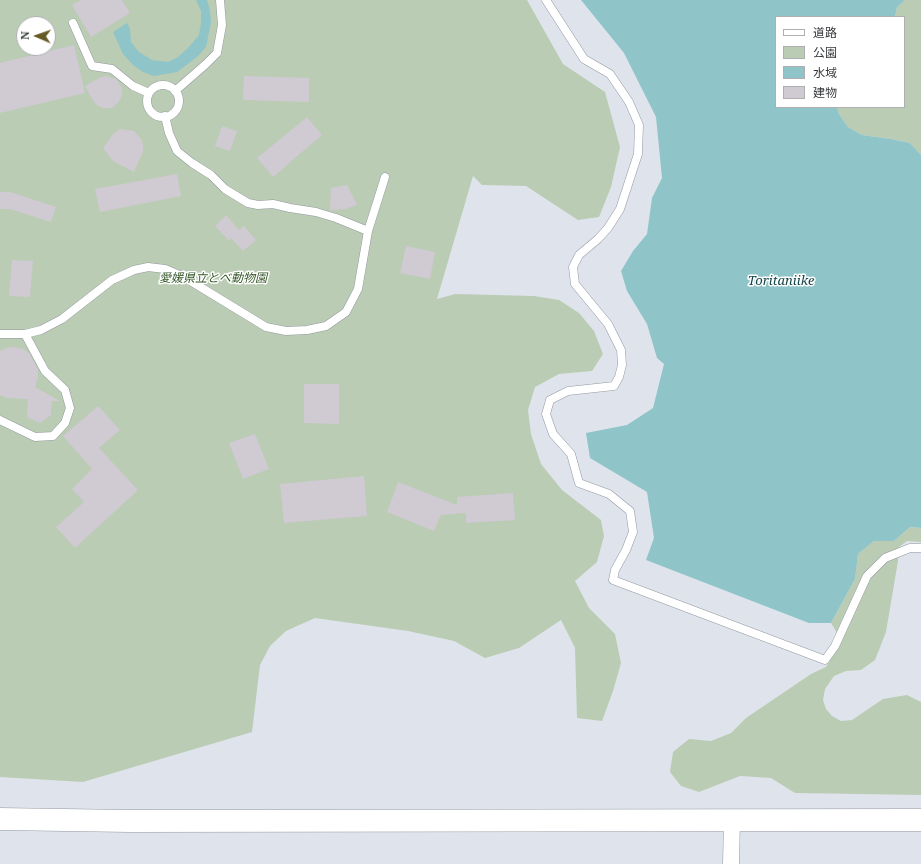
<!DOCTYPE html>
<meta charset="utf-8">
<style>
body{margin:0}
#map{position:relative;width:921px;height:864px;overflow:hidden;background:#dfe4ec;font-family:"Noto Serif","Noto Sans JP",serif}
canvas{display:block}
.legend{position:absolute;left:775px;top:16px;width:130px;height:92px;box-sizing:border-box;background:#fff;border:1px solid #afafb1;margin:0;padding:5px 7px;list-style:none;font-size:12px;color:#36383b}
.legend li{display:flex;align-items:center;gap:8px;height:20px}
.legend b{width:20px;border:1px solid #afafb1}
.north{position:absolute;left:16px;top:16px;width:40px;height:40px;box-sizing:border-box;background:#fff;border:1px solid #afafb1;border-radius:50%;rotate:272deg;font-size:11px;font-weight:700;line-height:16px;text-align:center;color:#36383b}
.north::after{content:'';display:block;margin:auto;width:14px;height:18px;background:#655b27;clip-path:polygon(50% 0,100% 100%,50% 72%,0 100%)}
</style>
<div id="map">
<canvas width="921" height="864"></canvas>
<ul class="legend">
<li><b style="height:5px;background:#fff"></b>道路</li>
<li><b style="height:11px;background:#baccb3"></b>公園</li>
<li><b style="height:11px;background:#8fc4c8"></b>水域</li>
<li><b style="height:11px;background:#d0cad3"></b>建物</li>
</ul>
<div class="north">N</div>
</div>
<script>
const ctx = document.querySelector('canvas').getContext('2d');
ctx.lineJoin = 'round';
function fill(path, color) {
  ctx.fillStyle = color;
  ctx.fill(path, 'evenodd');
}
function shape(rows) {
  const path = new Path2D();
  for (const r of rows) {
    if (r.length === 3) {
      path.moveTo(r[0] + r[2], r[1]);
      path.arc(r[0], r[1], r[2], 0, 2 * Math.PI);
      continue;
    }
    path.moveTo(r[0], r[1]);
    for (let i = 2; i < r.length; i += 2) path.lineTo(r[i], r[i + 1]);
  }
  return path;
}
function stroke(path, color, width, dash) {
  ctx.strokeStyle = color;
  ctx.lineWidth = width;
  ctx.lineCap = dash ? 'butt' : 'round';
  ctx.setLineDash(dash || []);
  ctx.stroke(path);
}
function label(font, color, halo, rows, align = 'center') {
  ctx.font = font + ' "Noto Serif","Noto Sans JP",serif';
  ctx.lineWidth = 3;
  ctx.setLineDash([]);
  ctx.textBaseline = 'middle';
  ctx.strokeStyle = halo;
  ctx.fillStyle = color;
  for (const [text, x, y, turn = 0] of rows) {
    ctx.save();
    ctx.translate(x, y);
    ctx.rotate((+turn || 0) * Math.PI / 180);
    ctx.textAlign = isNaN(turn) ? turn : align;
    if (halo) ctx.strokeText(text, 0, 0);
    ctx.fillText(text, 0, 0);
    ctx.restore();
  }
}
const green = shape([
 [0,0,527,0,563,64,605,92,620,147,611,187,599,217,578,220,526,186,482,185,473,176,437,299,455,294,534,296,559,300,579,313,594,331,603,354,592,371,559,374,535,387,528,410,531,434,541,464,562,490,601,520,604,536,597,562,575,581,589,608,615,634,621,663,613,691,602,721,577,718,575,648,561,620,519,648,485,658,454,641,408,631,315,618,286,631,270,646,260,665,252,732,83,782,0,777],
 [24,24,48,24,48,48,24,48],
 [905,0,921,0,921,155,910,143,891,139,862,135,848,127,839,114,837,107,904,107,904,17,895,17,897,7],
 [910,527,921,528,921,542,907,541,899,547,898,561,886,632,875,660,861,670,846,671,834,676,825,689,823,700,826,709,832,716,841,721,852,720,883,699,907,695,921,702,921,795,795,793,771,778,740,776,699,792,681,786,670,772,673,752,689,739,711,741,731,733,746,718,811,674,826,667,842,641,831,623,855,579,858,554,874,541,894,541]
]);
const water = shape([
 [196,0,207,0,210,11,211,23,208,37,206,47,197,57,177,72,154,76,143,72,133,65,123,54,113,32,127,23,130,29,131,42,139,52,152,60,168,62,178,57,188,48,199,35,201,23,201,11],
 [581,0,905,0,897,7,895,17,776,17,776,107,837,107,839,114,848,127,862,135,891,139,910,143,921,155,921,528,910,527,894,541,874,541,858,554,855,579,831,623,809,623,646,560,654,538,647,492,590,458,586,433,627,425,653,408,664,364,657,358,647,324,627,291,621,271,633,251,647,234,652,198,662,178,656,117,624,53]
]);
const building = shape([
 [81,0,122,0,130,13,91,37,72,5],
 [74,45,85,93,0,113,0,63],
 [106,76,116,79,122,88,122,93,121,98,118,103,112,108,103,108,98,106,94,102,85,86,101,77],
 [244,76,309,78,309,102,243,100],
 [307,117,322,135,273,177,257,158],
 [222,126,237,131,230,151,215,146],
 [120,129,134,131,142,140,143,146,143,152,134,172,113,161,103,148,113,134],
 [177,174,181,196,100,212,95,189],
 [347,185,357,205,345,209,330,210,331,188],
 [0,192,10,192,56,207,51,222,10,209,0,209],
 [226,215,239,230,244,226,256,240,243,251,231,238,229,241,215,226],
 [406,246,435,252,430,279,400,273],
 [12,260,33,261,30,297,9,296],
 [15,347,23,349,29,353,38,370,38,377,35,387,60,401,52,401,51,415,40,423,27,417,28,399,7,398,0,395,0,351,6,348],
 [304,384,339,384,339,424,304,423],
 [98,406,120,430,99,448,138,490,75,548,56,527,84,502,72,489,92,469,63,436],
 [255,434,269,469,243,479,229,443],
 [364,476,367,516,284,523,280,484],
 [398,482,457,505,457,497,513,493,515,520,466,523,466,513,441,515,434,531,387,512]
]);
const lane = shape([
 [546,0,584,59,610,74,629,102,639,125,638,154,620,209,608,228,598,239,579,255,573,267,575,284,608,324,621,350,622,365,619,377,614,386,568,391,550,400,546,414,553,434,571,454,579,483,609,494,630,511,633,532,626,550,615,570,613,580,825,660,835,646,867,576,885,558,910,548,921,548],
 [73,23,92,66,112,69,133,86,149,93],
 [163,101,16],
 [175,91,206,64,217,53,222,25,220,0],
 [165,116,169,133,177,151,192,163,211,175,225,189,238,197,248,203,258,205,273,204,290,208,316,212,336,218,368,231],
 [0,334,25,334,41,330,62,319,112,280,134,270,148,267,165,269,184,277,266,327,286,331,307,330,326,326,346,312,358,289,368,231,385,177],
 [0,420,35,437,53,436,65,423,70,408,65,390,45,371,25,334]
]);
const street = shape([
 [731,864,732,820]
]);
const secondary = shape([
 [0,819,129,821,921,820]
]);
const parkNames = [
 ["愛媛県立とべ動物園",213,279]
];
const waterNames = [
 ["Toritaniike",781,281]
];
fill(green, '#baccb3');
fill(water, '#8fc4c8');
fill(building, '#d0cad3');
stroke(lane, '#9498a0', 9);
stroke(street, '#9498a0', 17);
stroke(secondary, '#9498a0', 23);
stroke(lane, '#fff', 8);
stroke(street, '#fff', 16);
stroke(secondary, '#fff', 22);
label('italic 12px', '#345626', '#fff', parkNames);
label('italic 13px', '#134447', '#fff', waterNames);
</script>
